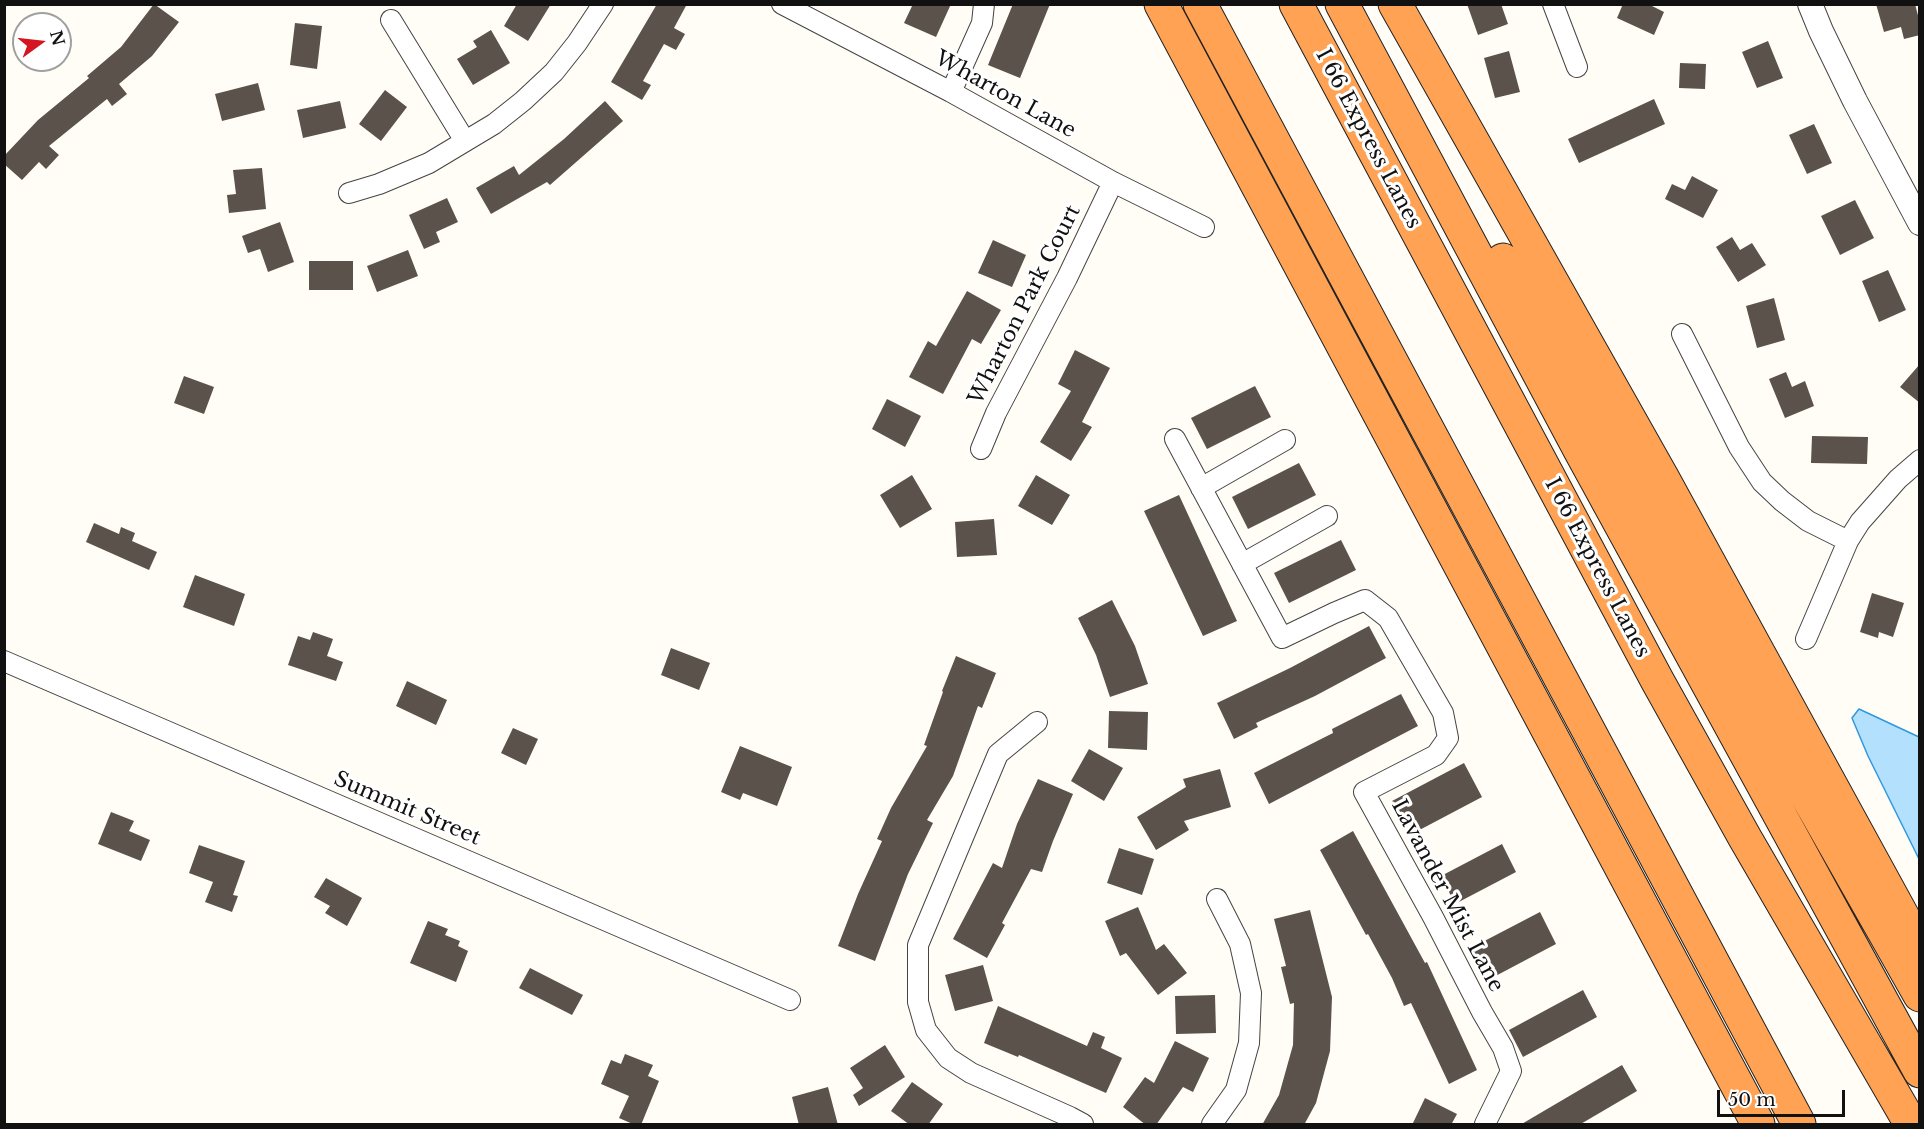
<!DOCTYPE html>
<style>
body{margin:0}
#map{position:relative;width:1924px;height:1129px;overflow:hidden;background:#fffdf5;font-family:"Libre Baskerville",serif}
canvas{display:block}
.frame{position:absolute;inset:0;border:6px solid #111;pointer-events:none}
.north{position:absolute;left:12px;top:12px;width:60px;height:60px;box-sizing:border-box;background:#fff;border:2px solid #a0a0a0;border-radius:50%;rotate:75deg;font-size:16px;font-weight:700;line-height:24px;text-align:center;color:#111}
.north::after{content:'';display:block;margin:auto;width:21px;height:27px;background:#d3161f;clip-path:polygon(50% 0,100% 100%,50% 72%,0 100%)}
.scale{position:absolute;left:1717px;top:1090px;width:128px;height:27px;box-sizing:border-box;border:3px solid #111;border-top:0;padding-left:8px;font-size:18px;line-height:21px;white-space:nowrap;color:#111;-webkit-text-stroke:4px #fff;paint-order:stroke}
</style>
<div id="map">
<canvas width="1924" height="1129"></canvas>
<div class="frame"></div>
<div class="north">N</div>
<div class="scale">50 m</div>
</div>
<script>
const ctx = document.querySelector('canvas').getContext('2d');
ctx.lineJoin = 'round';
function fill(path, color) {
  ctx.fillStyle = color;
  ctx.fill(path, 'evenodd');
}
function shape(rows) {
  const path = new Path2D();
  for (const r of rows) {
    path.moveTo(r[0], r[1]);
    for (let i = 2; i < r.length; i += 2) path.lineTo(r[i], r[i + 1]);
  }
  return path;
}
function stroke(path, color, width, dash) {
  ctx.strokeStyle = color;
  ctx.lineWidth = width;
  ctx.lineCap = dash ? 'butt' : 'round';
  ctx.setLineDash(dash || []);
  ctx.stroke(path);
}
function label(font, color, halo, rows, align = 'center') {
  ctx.font = font + ' "Libre Baskerville",serif';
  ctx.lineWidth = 6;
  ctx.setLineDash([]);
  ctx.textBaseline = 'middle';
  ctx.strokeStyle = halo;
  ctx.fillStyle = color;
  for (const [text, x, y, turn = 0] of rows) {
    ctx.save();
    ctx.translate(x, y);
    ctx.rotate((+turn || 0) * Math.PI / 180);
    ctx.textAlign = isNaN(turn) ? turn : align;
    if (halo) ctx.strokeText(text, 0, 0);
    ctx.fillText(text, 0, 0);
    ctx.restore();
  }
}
const water = shape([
 [1859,709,1919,737,1919,859,1868,756,1852,718,1859,709]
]);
const building = shape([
 [154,4,179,22,152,56,119,84,127,94,112,106,107,99,49,146,59,155,46,169,39,162,22,180,4,164,4,156,38,120,89,78,87,76,121,47],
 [517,4,551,4,528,41,504,26],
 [657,4,687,4,674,28,685,34,676,50,664,44,643,81,651,85,642,100,611,82],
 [913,4,951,4,936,37,904,23],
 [1013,4,1050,4,1020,78,988,65],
 [1467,4,1501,4,1508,24,1478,35],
 [1623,4,1648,4,1664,12,1654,35,1617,18],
 [1876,4,1915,4,1920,23,1920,35,1904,39,1901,27,1884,32],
 [295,23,322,26,317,69,290,65],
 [491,30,510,63,473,85,457,59,477,47,473,41],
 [1768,41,1783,78,1757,88,1742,52],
 [1509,51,1520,92,1495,98,1484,58],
 [1680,63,1706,64,1705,89,1679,88],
 [258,83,265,110,222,121,215,94],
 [385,90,407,107,381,141,359,124],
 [1654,99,1665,124,1579,163,1568,139],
 [340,101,346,128,303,138,297,110],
 [605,101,623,121,550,185,547,182,491,214,476,188,514,166,519,175,564,139],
 [1814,124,1832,163,1807,174,1789,135],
 [262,168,266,209,229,213,227,195,236,194,233,170],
 [1692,176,1718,190,1703,218,1665,199,1672,184,1685,190],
 [447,198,458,222,436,232,440,242,424,249,409,215],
 [1855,200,1874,238,1840,255,1821,216],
 [280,222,294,262,268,272,260,249,248,253,242,236],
 [1732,237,1740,250,1752,243,1766,265,1738,282,1716,247],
 [993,240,1026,255,1012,287,978,273],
 [408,250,418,276,377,292,367,266],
 [309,261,353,261,353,290,309,290],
 [1888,270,1906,310,1879,322,1862,281],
 [967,291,1001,310,981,344,972,339,943,394,909,377,928,341,936,346],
 [1774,298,1785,340,1757,348,1746,306],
 [1075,350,1110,368,1082,422,1092,427,1071,461,1040,442,1071,391,1058,384],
 [1920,364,1920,403,1900,387],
 [1786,372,1792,387,1805,381,1814,406,1785,418,1769,379],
 [184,376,214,387,204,414,174,403],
 [1255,386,1271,417,1207,449,1191,418],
 [887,399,921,416,905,447,872,429],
 [1812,436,1868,437,1867,464,1811,463],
 [1299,463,1316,495,1248,529,1232,497],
 [912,475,932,509,900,528,880,495],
 [1036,475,1070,495,1052,525,1018,506],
 [1179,495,1237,621,1203,636,1144,511],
 [994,519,997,555,957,557,955,522],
 [94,523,119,534,121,527,135,533,132,541,157,552,149,570,86,542],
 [1341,540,1356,570,1289,603,1274,573],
 [195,575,245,594,234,626,183,607],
 [1872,593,1904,603,1893,637,1879,632,1878,638,1860,632],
 [1112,600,1135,646,1148,684,1110,697,1096,655,1078,618],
 [1369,626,1386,658,1315,696,1256,723,1258,727,1234,739,1217,703,1290,668],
 [313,632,333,639,327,656,343,662,336,681,288,665,298,636,310,640],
 [671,648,710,663,699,690,661,675],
 [956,656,996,673,982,708,978,706,953,776,927,820,933,823,908,874,875,961,838,946,858,894,882,841,877,839,891,808,927,746,924,745,943,692,942,691],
 [407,681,447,700,436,725,396,706],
 [1401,694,1418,726,1269,804,1254,773,1333,733,1332,729],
 [1109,711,1148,712,1147,750,1108,748],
 [513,728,538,739,526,765,501,753],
 [740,746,792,767,777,806,743,793,740,800,721,792],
 [1089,749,1123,768,1104,801,1071,781],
 [1464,763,1482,797,1410,835,1392,801],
 [1220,769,1231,807,1184,821,1189,830,1156,850,1137,817,1186,787,1183,779],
 [1038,779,1073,794,1053,841,1042,872,1031,869,1002,923,1005,925,987,958,953,939,993,863,1002,868,1017,824],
 [111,812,134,821,129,831,150,840,141,861,98,844],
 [1353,831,1425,963,1427,962,1477,1070,1449,1084,1411,1003,1404,1006,1392,978,1368,934,1366,935,1320,850],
 [1502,844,1516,872,1455,904,1441,876],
 [199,845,245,861,233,895,238,896,232,912,205,902,213,882,189,873],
 [1119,848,1154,859,1142,895,1107,883],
 [326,878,362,898,347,926,325,913,330,906,314,897],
 [1138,907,1156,950,1164,944,1187,973,1158,995,1126,953,1120,956,1105,921],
 [1310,910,1332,997,1330,1051,1316,1103,1304,1125,1262,1125,1279,1095,1293,1045,1294,1003,1290,1004,1281,967,1286,966,1274,919],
 [1540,912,1556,944,1488,980,1471,948],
 [428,921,448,929,445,935,460,941,458,946,468,951,456,982,410,963],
 [983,965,993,1001,955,1011,945,975],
 [530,968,583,995,572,1015,519,988],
 [1583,990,1597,1017,1523,1057,1509,1030],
 [1215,995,1216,1033,1176,1034,1175,996],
 [998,1006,1087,1046,1093,1032,1105,1037,1101,1048,1122,1058,1106,1093,1019,1055,1018,1057,984,1043],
 [1175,1041,1209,1058,1193,1092,1183,1087,1156,1125,1146,1125,1123,1107,1145,1077,1154,1083],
 [885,1045,905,1077,859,1106,853,1095,863,1088,850,1068],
 [625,1054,653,1065,648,1076,659,1081,641,1125,635,1125,619,1118,629,1096,601,1084,611,1060,621,1064],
 [1622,1065,1637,1091,1579,1125,1520,1125],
 [912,1082,943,1104,928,1125,910,1125,891,1111],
 [828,1087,838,1125,799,1125,792,1097],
 [1425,1098,1457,1114,1451,1125,1412,1125]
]);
const minor = shape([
 [782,4,951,92,1113,182,1204,227],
 [1553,4,1577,67],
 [391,20,465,141],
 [951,92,982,23,984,4],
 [349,193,379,184,429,163,494,124,523,101,554,72,577,43,603,4],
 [1682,334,1739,447,1762,482,1782,501,1808,521,1848,541],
 [1175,439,1282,638,1334,613,1365,600,1388,618,1443,713,1448,738,1436,755,1364,792,1433,917,1482,1012,1503,1048,1511,1071,1485,1124],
 [981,449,996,413,1067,278,1113,182],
 [1201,488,1285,440],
 [1242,564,1327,516],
 [1806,639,1848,541,1860,522,1898,479,1920,460],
 [4,661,790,1000],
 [1037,722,998,754,918,945,918,1002,926,1030,948,1058,971,1073,1070,1117,1083,1124],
 [1212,1124,1236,1090,1249,1043,1251,993,1240,944,1217,899]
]);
const tertiary = shape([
 [1810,4,1821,31,1855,101,1920,223]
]);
const motorway = shape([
 [1161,4,1758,1124],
 [1200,4,1799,1124],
 [1296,4,1657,680,1745,838,1911,1124],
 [1342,4,1580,450,1920,1071],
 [1395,4,1662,477,1920,948],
 [1503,260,1920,995]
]);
const streetNames = [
 ["Wharton Lane",1005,95,29],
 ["I 66 Express Lanes",1368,139,62],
 ["Wharton Park Court",1025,305,-63],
 ["I 66 Express Lanes",1597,568,62],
 ["Summit Street",407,809,23],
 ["Lavander Mist Lane",1447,896,62]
];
fill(water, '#b3e1fd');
stroke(water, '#3098dd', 1.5);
fill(building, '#5b524c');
stroke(minor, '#444', 22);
stroke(tertiary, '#444', 26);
stroke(motorway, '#222', 35);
stroke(minor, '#fff', 20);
stroke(tertiary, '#fff', 24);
stroke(motorway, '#ffa253', 33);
label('21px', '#111', '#fff', streetNames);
</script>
